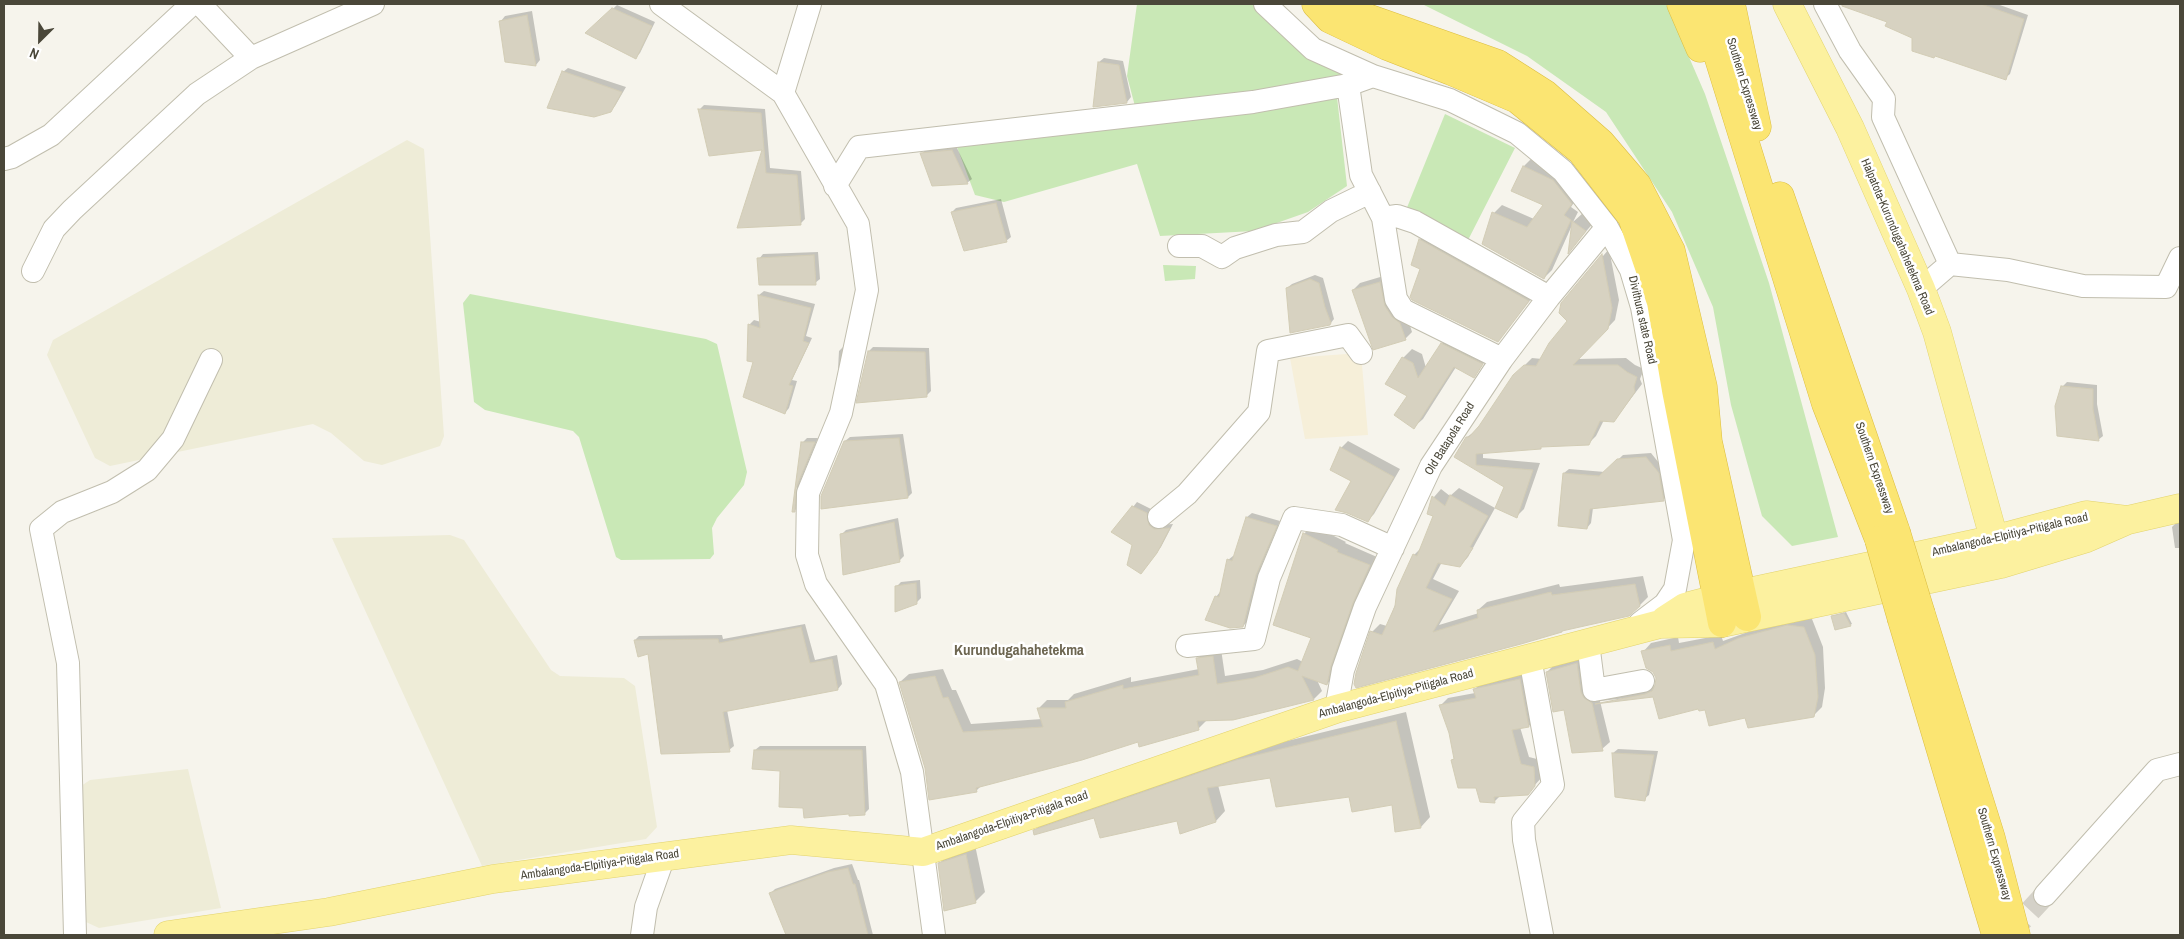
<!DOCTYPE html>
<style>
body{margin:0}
#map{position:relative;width:2184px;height:939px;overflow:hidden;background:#f6f4ec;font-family:"Archivo Narrow",sans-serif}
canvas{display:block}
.frame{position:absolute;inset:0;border:5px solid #4a4739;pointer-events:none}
.north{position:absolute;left:15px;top:15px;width:50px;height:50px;-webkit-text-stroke:4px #fff;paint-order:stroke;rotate:203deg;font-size:14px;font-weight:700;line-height:20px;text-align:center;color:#4a4739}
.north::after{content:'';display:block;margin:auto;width:18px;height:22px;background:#4a4739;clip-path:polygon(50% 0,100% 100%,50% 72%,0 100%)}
</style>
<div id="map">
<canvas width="2184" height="939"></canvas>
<div class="frame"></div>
<div class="north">N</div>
</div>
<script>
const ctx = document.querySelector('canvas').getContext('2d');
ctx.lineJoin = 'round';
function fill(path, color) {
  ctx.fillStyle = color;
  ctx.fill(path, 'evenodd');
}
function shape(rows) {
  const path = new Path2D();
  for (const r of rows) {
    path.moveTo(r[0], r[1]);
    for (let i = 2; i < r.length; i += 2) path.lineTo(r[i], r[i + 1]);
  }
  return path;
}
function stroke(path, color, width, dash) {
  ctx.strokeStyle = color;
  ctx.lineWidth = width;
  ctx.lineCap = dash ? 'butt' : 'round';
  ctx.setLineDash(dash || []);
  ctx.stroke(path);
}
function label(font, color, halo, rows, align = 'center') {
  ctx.font = font + ' "Archivo Narrow",sans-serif';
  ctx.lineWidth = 5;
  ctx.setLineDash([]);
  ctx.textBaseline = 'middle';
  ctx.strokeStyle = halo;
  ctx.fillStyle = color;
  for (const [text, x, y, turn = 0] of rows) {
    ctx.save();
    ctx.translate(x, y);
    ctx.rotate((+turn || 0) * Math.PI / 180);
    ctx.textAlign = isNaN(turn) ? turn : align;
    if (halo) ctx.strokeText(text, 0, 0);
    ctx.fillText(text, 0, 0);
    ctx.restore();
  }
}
const commercial = shape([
 [1361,353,1368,435,1305,439,1290,358]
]);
const education = shape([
 [407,140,424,149,444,436,440,446,382,465,364,461,331,433,313,424,110,466,95,458,47,355,53,340],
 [450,535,464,540,551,670,560,676,624,678,635,686,657,827,646,839,482,866,332,538],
 [188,769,221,908,99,928,86,922,81,786,90,780]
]);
const green = shape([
 [1137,4,1258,4,1373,76,1136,110,1127,76],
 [1422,4,1666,4,1705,94,1769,283,1838,537,1792,546,1762,516,1731,405,1713,307,1672,212,1606,112,1527,56],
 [1337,97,1347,186,1308,212,1254,231,1160,236,1137,164,1004,202,975,195,957,147,963,143],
 [1445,114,1515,148,1466,244,1406,210],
 [1163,265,1196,266,1195,279,1165,281],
 [470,294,706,339,717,344,747,472,744,485,717,518,712,528,714,554,710,559,621,560,616,557,579,437,573,431,485,410,474,402,463,303]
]);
const shadow = shape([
 [1859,4,1997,4,2028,15,2010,74,2005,78,1914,37,1888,21,1857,10],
 [617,5,655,22,640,53,636,57,588,33],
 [532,11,540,60,536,65,506,61,501,21,505,16],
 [1104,58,1123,61,1131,97,1127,102,1099,62],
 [568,68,626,87,615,106,610,111,563,72],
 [704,105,765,109,770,168,801,171,805,219,800,224,738,227,764,149,700,109],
 [956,146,972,179,967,183,922,154,926,149],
 [1532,158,1579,195,1571,207,1578,212,1573,222,1583,213,1595,221,1570,250,1573,223,1552,270,1544,278,1494,213,1502,205,1534,219,1545,204,1513,190,1524,166],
 [1001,199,1011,237,1006,241,952,212,956,208],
 [1426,233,1535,294,1498,341,1421,269,1420,240],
 [1609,249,1619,300,1615,320,1578,359,1626,358,1635,365,1644,369,1640,379,1642,384,1614,421,1604,420,1596,436,1588,444,1542,446,1483,452,1483,458,1540,463,1524,509,1516,517,1505,487,1456,456,1467,437,1477,430,1514,376,1532,358,1542,359,1569,321,1562,304],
 [818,252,820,279,815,283,759,259,763,254],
 [1315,275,1323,278,1334,319,1330,324,1287,288,1292,284],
 [1387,275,1407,316,1412,332,1405,339,1353,290,1360,283],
 [764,291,815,304,806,336,812,338,792,380,797,381,789,408,785,413,755,362,749,360,750,324,754,320,761,322,759,295],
 [1450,335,1490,355,1474,376,1456,367,1423,419,1414,427,1403,358,1412,349,1422,354,1426,368,1442,344],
 [844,346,840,367,838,369,839,351],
 [873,347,929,348,931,391,926,396,869,351],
 [2067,382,2097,385,2097,404,2103,436,2098,440,2062,387],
 [903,434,912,493,908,497,845,441,850,437],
 [807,438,818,438,800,482,799,506,794,511,802,443],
 [1348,441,1400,469,1374,514,1367,521,1341,448],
 [1651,453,1663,468,1668,495,1663,500,1593,508,1591,523,1587,528,1564,473,1569,469,1605,472,1623,455],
 [1459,488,1495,508,1468,557,1460,566,1442,562,1433,579,1459,591,1439,625,1479,613,1478,610,1487,602,1559,584,1560,587,1643,576,1648,597,1639,606,1564,629,1562,631,1356,686,1372,632,1380,624,1387,626,1414,555,1421,548,1435,515,1429,513,1434,497,1441,489,1450,496],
 [1137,502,1151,509,1153,520,1159,525,1173,524,1161,547,1146,567,1133,545,1133,507],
 [1252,513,1280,521,1261,567,1248,621,1243,626,1216,597,1220,592,1228,560,1233,556,1235,556,1247,517],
 [898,518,904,556,899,561,842,534,846,530],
 [2180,519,2180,548,2175,548,2172,527],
 [1312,525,1346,542,1345,543,1377,557,1335,676,1327,684,1317,680,1322,691,1314,699,1233,719,1206,721,1198,729,1139,740,982,785,976,791,926,768,900,682,909,674,943,669,952,690,956,690,971,724,1042,719,1039,708,1047,700,1068,700,1074,694,1131,677,1131,682,1199,669,1197,659,1206,650,1221,649,1225,676,1263,670,1297,659,1303,662,1312,637,1304,534],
 [920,580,921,598,916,603,896,587,901,582],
 [1846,612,1852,624,1850,625,1832,616],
 [1796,618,1812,619,1823,647,1825,688,1822,707,1813,716,1745,716,1706,709,1654,695,1600,701,1610,742,1602,749,1565,709,1547,672,1555,664,1585,656,1604,695,1655,686,1657,678,1643,652,1651,643,1678,637,1679,643,1721,635,1723,641,1778,621],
 [805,624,815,660,837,655,842,684,838,689,727,710,734,746,729,750,649,652,635,640,639,636,722,635,723,639],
 [1528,672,1536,718,1529,726,1520,727,1529,757,1541,760,1542,777,1527,794,1500,796,1495,801,1477,787,1453,760,1455,758,1450,733,1440,706,1448,698,1475,693,1474,690,1482,682],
 [1406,712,1430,817,1421,827,1393,804,1349,796,1271,777,1218,785,1225,811,1216,821,1095,816,1034,831,1044,821,1246,751],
 [760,746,866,746,869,809,864,814,850,812,781,770,755,750],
 [1618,749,1658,751,1649,795,1644,799,1613,753],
 [975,845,985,892,975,902,939,864,948,854],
 [852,864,858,880,859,880,873,935,795,935,771,893,775,889,834,868]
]);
const building = shape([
 [1842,4,1981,4,2024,19,2006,80,1935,56,1934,58,1912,51,1912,38,1885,26,1887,22,1842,6,1842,4],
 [612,8,652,26,636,59,585,33,612,8],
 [527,15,536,66,505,62,499,21,527,15],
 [1098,62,1119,65,1127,103,1093,107,1098,62],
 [562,71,622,92,611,112,594,117,547,108,562,71],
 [698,109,761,113,766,173,797,175,801,225,737,228,762,150,709,156,698,109],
 [952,150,968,184,932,186,920,153,952,150],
 [1523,166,1553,180,1572,204,1564,215,1571,220,1544,279,1482,244,1492,212,1527,227,1543,205,1511,191,1523,166],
 [996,203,1007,242,964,251,951,212,996,203],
 [1572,221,1586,231,1568,254,1572,221],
 [1419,239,1529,301,1498,342,1412,300,1410,297,1420,269,1411,265,1419,239],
 [1602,254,1612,308,1608,329,1573,365,1618,365,1627,372,1637,377,1634,387,1635,392,1614,422,1600,421,1589,445,1541,447,1541,449,1476,454,1476,465,1533,470,1517,518,1495,508,1504,487,1454,457,1466,437,1469,437,1479,426,1513,375,1524,365,1536,366,1549,343,1567,321,1559,313,1561,303,1602,254],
 [814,255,816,285,759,285,757,258,814,255],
 [1310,279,1319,283,1325,307,1331,323,1330,325,1290,333,1286,288,1310,279],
 [1380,282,1385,306,1392,317,1400,323,1406,340,1373,350,1352,290,1380,282],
 [758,295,811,308,803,341,809,343,789,385,793,386,785,414,743,397,753,362,747,361,748,324,760,328,758,295],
 [1441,343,1483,364,1474,378,1454,367,1414,429,1394,415,1407,396,1385,384,1402,357,1413,363,1418,378,1441,343],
 [868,351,925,352,927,397,856,403,868,351],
 [2061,386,2093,389,2093,409,2099,441,2057,436,2055,406,2061,386],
 [899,438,908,498,821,509,821,496,844,441,899,438],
 [801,442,815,442,796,488,795,512,792,512,801,442],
 [1340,447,1394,477,1368,522,1347,513,1335,510,1351,481,1330,470,1340,447],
 [1646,457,1659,473,1664,501,1590,509,1587,529,1558,526,1563,473,1599,476,1617,459,1646,457],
 [1450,495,1488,516,1470,547,1473,548,1460,567,1438,563,1426,588,1452,599,1433,632,1478,618,1477,610,1551,592,1552,595,1635,584,1640,606,1629,616,1562,631,1562,632,1521,644,1356,688,1354,684,1356,673,1370,631,1382,635,1395,606,1397,589,1413,554,1417,556,1433,516,1427,514,1432,496,1445,506,1450,495],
 [1132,506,1147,513,1149,525,1154,529,1170,528,1157,553,1141,574,1127,565,1132,545,1111,532,1132,506],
 [1246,517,1277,526,1256,575,1243,627,1230,628,1205,620,1215,596,1219,597,1227,559,1232,561,1246,517],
 [894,522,900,562,843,575,840,534,894,522],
 [1303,533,1338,550,1337,552,1370,565,1353,603,1331,666,1327,685,1302,676,1314,700,1233,720,1197,721,1199,730,1139,747,1138,742,1082,760,976,788,977,792,929,800,925,768,899,682,935,676,943,698,948,697,963,732,1043,727,1037,708,1066,708,1065,702,1123,685,1123,689,1199,675,1196,658,1213,656,1217,684,1254,678,1288,667,1298,671,1311,638,1273,625,1303,533],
 [916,583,917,604,895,612,895,586,916,583],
 [1844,613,1851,626,1835,630,1831,616,1844,613],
 [1787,625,1804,627,1815,655,1818,697,1814,717,1748,728,1745,718,1709,726,1705,710,1699,711,1698,709,1659,719,1653,697,1595,704,1645,694,1652,691,1655,685,1656,678,1653,672,1646,668,1641,651,1670,645,1671,651,1713,642,1715,649,1739,638,1787,625],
 [801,627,810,663,832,659,838,690,723,712,730,752,661,754,648,654,638,657,634,640,718,639,719,643,801,627],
 [1577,663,1581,692,1584,698,1592,703,1603,751,1572,753,1564,710,1553,712,1546,672,1577,663],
 [1520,679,1529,727,1512,730,1521,764,1534,767,1535,786,1528,795,1494,797,1495,803,1480,802,1476,788,1458,788,1451,760,1454,759,1449,733,1439,705,1476,698,1473,689,1520,679],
 [1396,721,1421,828,1395,832,1392,805,1352,812,1349,797,1276,807,1270,778,1207,788,1216,822,1180,834,1177,821,1100,838,1094,818,1034,835,1033,830,1236,760,1396,721],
 [754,750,862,750,865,815,849,816,849,814,804,818,803,808,779,807,780,771,752,769,754,750],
 [1612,753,1654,755,1645,801,1615,797,1612,753],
 [966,854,976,903,944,911,938,863,966,854],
 [848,868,853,884,855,884,868,935,786,935,769,893,828,872,848,868]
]);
const minorTunnel = shape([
 [2008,935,2045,895]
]);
const minor = shape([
 [200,4,251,58],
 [661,4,783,93],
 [810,4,783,93,858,224,867,290,841,413,808,493,807,555,816,584,886,684,912,772,934,935],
 [1265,4,1313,49,1373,76,1450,100,1517,133,1563,171,1607,227,1631,270,1642,307,1684,540,1675,589,1665,604,1640,623],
 [1825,4,1850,51,1884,99,1883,117,1950,264],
 [1348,85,1361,175,1383,218,1396,299,1403,310,1502,359],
 [4,159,12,157,51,135,192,4],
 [835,186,859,147,1253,102,1348,85,1373,76],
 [1383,218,1397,216,1415,222,1549,297],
 [1179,246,1202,246,1222,257,1235,248,1276,235,1303,232,1331,211,1370,192],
 [33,271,54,229,72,210,197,94,251,58,373,4],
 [1921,289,1950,264,2008,270,2083,286,2166,287,2180,258],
 [1159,517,1187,494,1259,412,1268,351,1348,335,1361,353],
 [1588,643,1594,690,1643,681],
 [1187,646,1254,639,1269,578,1294,518,1342,525,1393,548],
 [1530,658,1553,785,1523,822,1524,840,1542,935],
 [1336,709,1343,670,1365,607,1431,466,1502,359,1549,297,1607,227],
 [2045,895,2157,770,2180,764],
 [75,935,68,663,41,529,62,512,112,492,147,470,173,439,211,360],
 [642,935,646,907,664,856]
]);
const major = shape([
 [1787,4,1850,128,1921,289,1937,332,2001,564],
 [1665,620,1685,607,1716,599,1996,539,2086,515,2127,520],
 [168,935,329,912,493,879,791,840,923,852,1336,709,1660,624,1722,623,2001,564,2087,538,2128,520,2180,508]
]);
const highway = shape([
 [1316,4,1330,19,1387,46,1451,71,1517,99,1581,151,1632,217,1661,302,1676,390,1722,623],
 [1343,4,1356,14,1498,64,1545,94,1601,143,1637,185,1671,251,1703,387,1708,442,1747,617],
 [1681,4,1700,48],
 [1702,4,1826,404,1878,537],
 [1731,4,1757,127],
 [1780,196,1896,532],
 [1921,614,1991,838,2016,935],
 [1902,620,1996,935]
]);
const highwayBridge = shape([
 [1896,532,1921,614],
 [1879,540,1902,620]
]);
const streetNames = [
 ["Southern Expressway",1744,84,73],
 ["Halpatota-Kurundugahahetekma Road",1897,237,67],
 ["Divithura state Road",1642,320,77],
 ["Old Batapola Road",1450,439,-58],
 ["Southern Expressway",1874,468,71],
 ["Ambalangoda-Elpitiya-Pitigala Road",2010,535,-13],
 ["Ambalangoda-Elpitiya-Pitigala Road",1396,694,-15],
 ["Ambalangoda-Elpitiya-Pitigala Road",1012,821,-19],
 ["Southern Expressway",1994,854,74],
 ["Ambalangoda-Elpitiya-Pitigala Road",600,865,-8]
];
const quarterNames = [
 ["Kurundugahahetekma",1019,651]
];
fill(commercial, '#f6efd9');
fill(education, '#eeecd7');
fill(green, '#c9e8b6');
fill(shadow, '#0003');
fill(building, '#d7d2c1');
stroke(building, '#d2ccb5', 1);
stroke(minorTunnel, '#d4d1c8', 22, [22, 11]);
stroke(minor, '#c1beae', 24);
stroke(major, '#e2d36e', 29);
stroke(highway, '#dbbd41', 29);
stroke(minor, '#fff', 22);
stroke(major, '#fcf19f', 28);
stroke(highway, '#fbe572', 28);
stroke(highwayBridge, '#dbbd41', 29, []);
stroke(highwayBridge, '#fbe572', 28);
label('12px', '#4a4739', '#fff', streetNames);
label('bold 15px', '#6d6651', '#fff', quarterNames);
</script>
